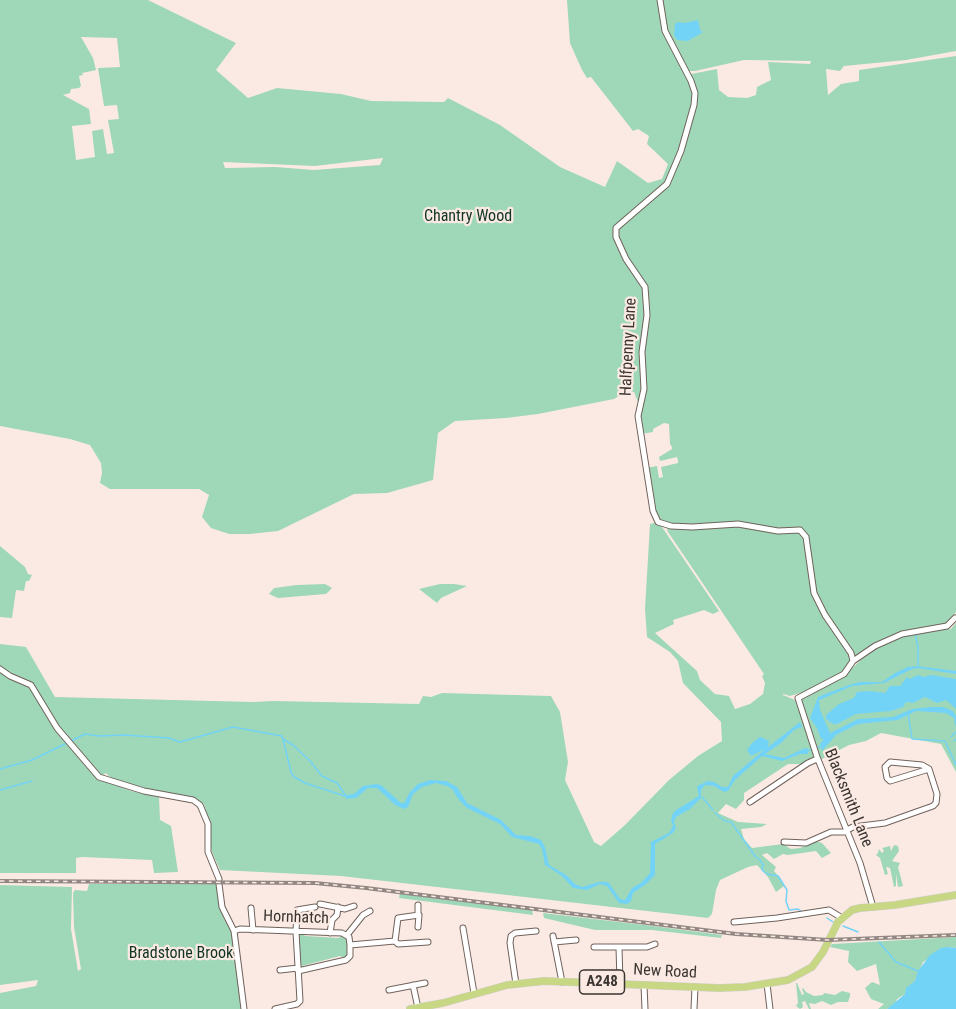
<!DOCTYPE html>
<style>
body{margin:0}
canvas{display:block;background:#fbeae3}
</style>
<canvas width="956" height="1009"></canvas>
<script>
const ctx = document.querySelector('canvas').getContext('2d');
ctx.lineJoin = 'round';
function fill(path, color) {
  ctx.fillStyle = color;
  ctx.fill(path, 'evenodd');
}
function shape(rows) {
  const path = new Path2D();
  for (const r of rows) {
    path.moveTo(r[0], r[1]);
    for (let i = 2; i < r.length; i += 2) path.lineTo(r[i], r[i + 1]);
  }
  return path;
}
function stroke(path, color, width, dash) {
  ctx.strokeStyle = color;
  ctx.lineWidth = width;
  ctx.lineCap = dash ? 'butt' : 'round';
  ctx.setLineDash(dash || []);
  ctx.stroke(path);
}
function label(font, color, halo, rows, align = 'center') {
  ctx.font = font + ' "Roboto Condensed",sans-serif';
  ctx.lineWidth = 4.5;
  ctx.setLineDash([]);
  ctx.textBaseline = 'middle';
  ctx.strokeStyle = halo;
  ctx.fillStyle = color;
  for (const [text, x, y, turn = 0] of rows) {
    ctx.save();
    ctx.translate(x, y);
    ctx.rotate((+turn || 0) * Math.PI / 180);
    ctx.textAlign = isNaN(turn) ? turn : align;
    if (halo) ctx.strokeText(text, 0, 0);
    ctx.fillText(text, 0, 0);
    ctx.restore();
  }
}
const green = shape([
 [0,0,148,0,236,43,216,70,248,98,277,88,341,94,371,101,444,102,448,98,500,125,560,167,605,187,617,161,648,183,662,179,668,164,647,144,649,136,638,129,633,131,591,77,587,78,582,70,570,43,567,0,658,0,665,37,686,75,717,69,719,90,728,97,747,98,756,95,757,87,771,80,768,62,810,64,811,61,744,60,695,71,689,71,669,39,663,19,662,0,956,0,956,51,906,60,844,66,840,71,826,69,828,95,841,84,859,81,859,70,956,56,956,612,946,624,950,630,956,623,956,772,941,744,881,733,866,741,849,745,820,760,800,700,845,675,865,656,867,652,865,649,856,655,853,654,849,665,844,672,813,689,790,696,783,694,783,695,795,700,816,758,804,764,788,764,744,793,744,800,736,809,726,804,718,813,738,822,767,824,761,827,741,829,744,839,752,848,783,844,791,849,800,848,816,841,822,843,831,853,822,858,816,851,788,855,783,854,774,859,767,853,762,855,776,867,774,871,781,879,784,886,776,892,768,877,757,865,748,867,720,880,716,890,712,914,708,918,341,876,220,870,212,852,209,838,210,825,204,804,192,797,164,793,120,781,111,778,106,773,102,776,80,757,96,777,131,791,159,797,160,820,171,826,178,872,154,873,152,860,82,857,76,858,76,873,0,873,0,644,26,647,55,697,253,702,273,701,419,704,423,696,431,697,442,693,551,696,560,712,568,762,565,780,594,842,601,846,625,825,669,780,698,756,722,741,721,722,683,683,678,661,670,652,647,637,645,609,650,524,654,523,660,524,719,611,713,614,704,610,673,620,674,624,655,633,697,671,700,680,715,694,729,696,735,709,750,704,763,694,765,683,762,676,764,674,668,532,667,529,670,524,660,521,656,513,646,468,657,466,659,478,663,477,661,467,678,463,678,461,677,457,660,461,659,457,672,449,672,447,670,444,669,424,664,423,653,429,653,432,641,434,639,418,642,403,638,402,634,392,627,391,614,399,538,414,506,418,455,421,438,433,433,480,387,493,354,494,278,531,250,534,229,534,211,528,202,517,209,495,199,489,110,489,100,483,102,473,101,463,90,445,70,439,0,426],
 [81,37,117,38,120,67,98,68,104,106,117,105,119,119,108,120,114,153,107,154,103,129,92,131,95,157,76,160,72,126,91,124,89,109,63,95,70,93,71,89,79,88,81,86,79,76,83,75,82,73,96,70,93,58],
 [383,158,380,165,314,170,275,167,225,168,223,162,315,166],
 [0,546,25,567,28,574,32,575,29,581,26,581,24,591,16,590,12,618,0,617],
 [325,584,332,588,326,594,278,598,269,594,274,588,297,585],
 [440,584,454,584,467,586,441,598,437,603,419,589],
 [894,845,898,846,899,851,892,861,900,863,898,867,903,886,898,887,896,874,896,886,894,887,890,868,886,867,888,874,885,875,880,858,876,855,878,853,879,849,882,853,884,851,882,848,890,846,891,851],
 [89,884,217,884,224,919,232,933,243,1009,0,1009,0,993,36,986,38,980,0,985,0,885,72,887,71,929,78,971,81,969,74,927,73,893,75,890,87,891],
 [400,893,532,910,533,915,399,898],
 [543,913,645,925,722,935,721,938,652,930,595,930,544,918],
 [303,934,305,936,339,938,342,935,347,938,349,954,344,958,340,956,302,966,300,964,298,935],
 [956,937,956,948,948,947,923,962,915,981,905,994,897,999,895,1004,887,1009,878,1009,884,1004,871,999,865,988,872,982,880,985,876,964,857,971,848,962,849,951,830,947,832,944],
 [796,983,797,983,802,995,804,994,802,989,803,988,806,992,814,996,823,995,824,993,835,995,842,991,850,993,850,996,848,1002,838,1002,831,1005,822,1001,815,1004,809,1003,811,1009,809,1009,805,1001,802,1002,803,1007,800,1009,796,1006,798,1003]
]);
const water = shape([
 [698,20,700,30,703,32,688,41,677,40,674,35,675,24,678,22,685,23],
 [917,666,956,671,956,674,918,668,912,669,884,683,852,686,822,699,819,700,820,710,830,733,858,719,893,717,912,709,930,707,943,707,953,711,956,716,956,728,954,718,946,713,916,711,898,720,858,724,836,735,822,751,820,744,824,739,821,739,817,728,810,718,818,697,849,685,860,682,882,682,895,673,908,667],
 [918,675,924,677,931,675,956,679,956,709,946,700,937,703,925,697,913,703,906,702,903,707,891,711,856,714,837,724,833,724,826,719,826,715,839,704,854,698,857,692,870,691,885,693,890,686,900,686,907,677,910,679],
 [800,722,802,727,794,730,781,743,765,754,784,758,805,748,808,749,808,754,800,754,782,761,762,756,735,780,728,791,724,792,714,786,705,785,701,790,701,798,690,809,676,817,674,822,676,828,673,833,655,844,655,875,646,884,633,893,631,901,627,904,619,903,607,886,600,884,587,890,573,888,562,876,545,865,542,849,539,844,512,837,500,824,467,808,459,800,452,789,447,786,436,783,422,787,413,794,408,807,404,809,395,805,377,788,368,788,356,798,346,799,347,795,354,794,363,786,376,784,381,785,401,803,404,803,410,792,418,784,430,780,446,781,457,787,467,803,501,820,516,835,530,836,541,840,545,847,549,865,566,875,575,884,582,887,599,882,606,882,609,883,620,899,625,900,632,888,641,883,650,873,651,842,669,833,673,826,671,820,673,813,676,810,699,796,697,787,699,785,708,781,714,782,722,787,728,787,733,776,765,749,751,756,747,750,752,743,760,737,763,738,769,741,768,747],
 [948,947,956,948,956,1009,887,1009,905,994,906,988,915,981,918,971,930,955,941,948]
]);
const stream = shape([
 [915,633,918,647,918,668],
 [908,713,912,739,945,741,956,765],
 [951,737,956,732],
 [283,739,291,772,294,777,305,783,348,797],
 [71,741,85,734,99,736,124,735,169,738,180,742,233,727,260,732,282,736,283,739,293,745,310,761,322,776,337,783,346,796],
 [954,741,956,739],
 [807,751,822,746],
 [0,769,32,760,67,743],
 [0,790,32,781],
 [702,797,713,810],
 [715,813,725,821,731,822,755,856,760,860,763,865,762,870,767,874,778,876,780,879,787,890,786,901,789,910,798,909,801,911],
 [827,918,833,922],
 [843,926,858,932],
 [879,942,896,962,918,971]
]);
const minor = shape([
 [660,0,665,31,691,81,695,93,694,105,681,151,667,184,616,228,616,237,626,259,645,287,647,315,642,352,644,389,638,416,653,511,658,522,671,526,692,527,738,524,778,531,800,530,806,537,814,593,825,615,851,653,853,661,844,674,798,698,817,757,860,863,873,907],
 [853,661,875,646,902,634,947,626,955,618],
 [0,669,10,676,31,685,57,728,99,777,144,791,193,800,200,805,208,824,208,852,219,879],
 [750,802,808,763,817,759],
 [847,830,853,827,885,823,933,806,936,803,937,794,929,769,922,765,890,762,885,767,887,778,890,781,929,769],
 [784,842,806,843,831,832,846,832],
 [219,884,222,907,234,931,244,1009],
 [320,904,345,909,354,906],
 [251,908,253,930],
 [418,915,418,905],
 [734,922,777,918,829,910,842,918],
 [418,927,419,915,398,918,395,941,398,944,428,942],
 [463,928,474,993],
 [234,931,240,929,342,933,349,937,350,945],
 [330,933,332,920,337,915,338,907],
 [347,935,363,915,370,911],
 [553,936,562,982],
 [554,942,576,940],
 [594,947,647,947,655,944],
 [619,947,620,983],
 [280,970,298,968],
 [298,971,346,960,350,956,350,945,395,941],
 [516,984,510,943,511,936,515,933,536,931],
 [767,984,770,1009],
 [413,985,418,1008],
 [644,985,645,1009],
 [389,990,425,983],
 [275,1009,297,1004,300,1001,296,932,297,910,315,907],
 [694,1009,695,987]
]);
const major = shape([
 [410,1009,443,1003,507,985,544,981,719,988,745,987,788,980,812,967,823,952,838,922,852,910,860,908,895,905,956,895]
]);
const rail = shape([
 [0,881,315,883,366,888,736,934,828,940,956,935]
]);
const shields = [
 [602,982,45]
];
const shieldNames = [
 ["A248",602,982]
];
const parkNames = [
 ["Chantry Wood",468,217],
 ["Bradstone Brook",181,954]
];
const streetNames = [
 ["Halfpenny Lane",629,347,-87],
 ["Blacksmith Lane",848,798,68],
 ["Hornhatch",296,918,2],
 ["New Road",665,972,3]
];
fill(green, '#9fd8b8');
fill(water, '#73d3f6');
stroke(stream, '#73d3f6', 1.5);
stroke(minor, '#70625b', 7);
stroke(major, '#d0cfce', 8);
stroke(minor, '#fff', 5);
stroke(major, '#c8d783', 7);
stroke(rail, '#928783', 4);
stroke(rail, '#fbeae3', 1.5, [4.5]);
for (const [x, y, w] of shields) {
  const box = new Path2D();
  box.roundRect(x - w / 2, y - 12, w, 24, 4.5);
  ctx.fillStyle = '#fbeae3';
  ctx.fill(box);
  stroke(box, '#3b3532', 1.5);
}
label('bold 15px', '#3b3532', null, shieldNames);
label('16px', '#103423', '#fbeae3', parkNames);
label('16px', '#3b3532', '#fbeae3', streetNames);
</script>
